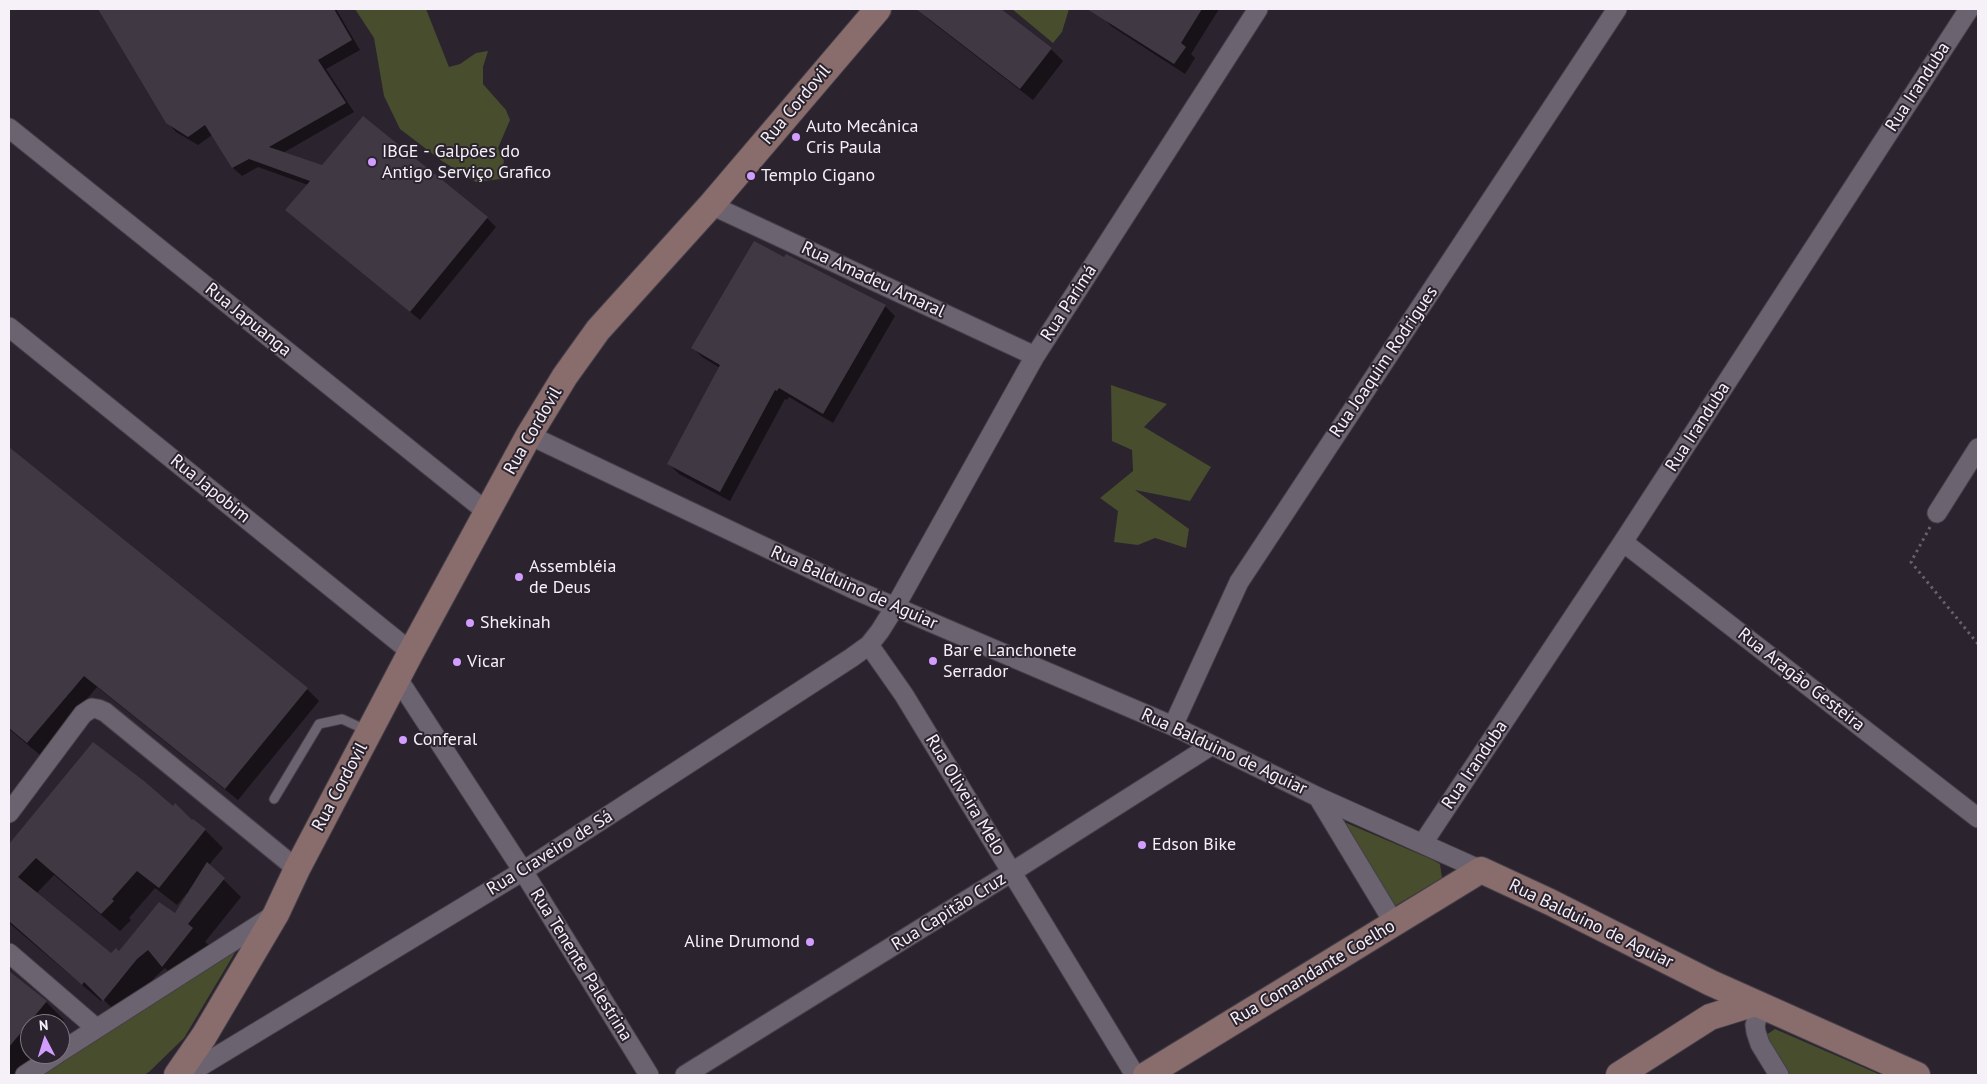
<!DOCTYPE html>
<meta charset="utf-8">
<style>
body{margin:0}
#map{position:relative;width:1987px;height:1084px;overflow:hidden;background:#2b232e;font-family:"PT Sans",sans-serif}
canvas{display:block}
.frame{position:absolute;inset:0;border:10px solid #f6f1f9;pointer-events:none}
.north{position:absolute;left:20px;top:1014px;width:50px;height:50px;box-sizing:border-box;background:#2b232e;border:1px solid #7c757f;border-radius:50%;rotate:355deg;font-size:14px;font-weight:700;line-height:20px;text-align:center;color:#f6f1f9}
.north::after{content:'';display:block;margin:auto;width:18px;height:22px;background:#d19dfe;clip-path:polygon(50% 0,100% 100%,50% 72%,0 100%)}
</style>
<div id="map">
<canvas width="1987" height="1084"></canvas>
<div class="frame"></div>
<div class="north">N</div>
</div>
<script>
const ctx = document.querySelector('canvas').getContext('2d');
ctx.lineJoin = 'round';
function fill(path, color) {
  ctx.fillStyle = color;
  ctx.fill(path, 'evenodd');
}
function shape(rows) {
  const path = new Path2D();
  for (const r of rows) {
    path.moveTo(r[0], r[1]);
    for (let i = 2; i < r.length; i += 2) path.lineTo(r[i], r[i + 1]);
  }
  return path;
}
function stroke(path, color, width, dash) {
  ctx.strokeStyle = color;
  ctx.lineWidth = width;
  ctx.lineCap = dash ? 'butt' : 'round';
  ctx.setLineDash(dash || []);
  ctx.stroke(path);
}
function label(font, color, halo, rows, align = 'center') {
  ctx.font = font + ' "PT Sans",sans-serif';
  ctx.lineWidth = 4;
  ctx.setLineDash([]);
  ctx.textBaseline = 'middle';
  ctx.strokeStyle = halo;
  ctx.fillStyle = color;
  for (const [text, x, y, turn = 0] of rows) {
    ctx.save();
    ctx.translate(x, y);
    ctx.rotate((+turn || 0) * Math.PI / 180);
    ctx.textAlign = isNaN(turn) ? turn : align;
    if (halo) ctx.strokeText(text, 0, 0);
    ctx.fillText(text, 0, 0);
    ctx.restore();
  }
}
const green = shape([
 [355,9,426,9,449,67,460,64,476,53,488,51,483,67,483,84,506,110,510,120,498,148,504,161,500,179,476,182,442,161,400,129,384,96,374,38],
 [1012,9,1069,9,1062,32,1053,43],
 [1111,385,1167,404,1144,427,1211,467,1190,501,1135,490,1189,529,1186,548,1155,538,1138,545,1114,542,1118,511,1100,498,1133,471,1132,450,1112,441],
 [1337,819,1431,859,1440,864,1442,878,1393,907],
 [237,949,184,1038,149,1072,144,1075,40,1075,104,1032],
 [1775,1029,1881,1075,1782,1075,1766,1035]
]);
const shadow = shape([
 [100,9,336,9,360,50,326,69,354,112,283,153,487,218,496,227,420,320,287,210,308,185,258,167,242,176,233,168,212,135,198,145,176,132,167,122],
 [917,9,999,9,1051,49,1063,61,1033,100,928,19],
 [1105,9,1219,9,1191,54,1195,58,1185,74,1111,26,1101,16],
 [784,258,885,306,895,316,833,423,789,397,787,400,785,399,730,501,679,474,669,464,720,368,702,357,692,347],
 [9,449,307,689,319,701,238,800,97,687,40,755,9,729],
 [93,744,192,822,193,821,205,830,223,848,209,865,241,897,205,942,210,946,181,984,165,968,155,977,122,1018,103,999,101,1001,9,923,9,845],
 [54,875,120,931,131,920,129,918,155,888,177,905,187,893,189,894,176,915,119,953,112,955,36,894],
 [9,973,46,1002,64,1020,60,1025,30,1024,30,1054,36,1054,18,1075,9,1075]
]);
const building = shape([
 [98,9,334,9,352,40,318,60,346,103,269,147,322,165,363,116,488,217,410,312,285,210,310,181,249,159,232,168,205,125,188,137,166,123],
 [916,9,1001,9,1052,48,1020,89],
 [1087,9,1202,9,1181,43,1186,47,1174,64],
 [754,241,784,257,786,254,886,305,823,414,779,388,777,391,775,390,720,492,667,464,720,365,691,348],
 [9,447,308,688,225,789,84,676,27,743,9,728],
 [93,742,144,781,173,806,175,803,192,820,193,819,206,829,159,888,137,871,112,899,114,901,101,914,36,858,18,877,111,953,116,948,119,951,159,902,175,913,207,862,225,878,188,924,193,928,162,967,148,950,137,959,103,1001,84,982,82,985,9,921,9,844],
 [9,971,47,1001,9,1047]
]);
const path = shape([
 [1930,527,1911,562,1978,644]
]);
const lane = shape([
 [274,799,319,724,342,719,368,731]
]);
const street = shape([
 [9,128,487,512],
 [711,205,1035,356],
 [9,327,411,652],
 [529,435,853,589,1173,726,1318,797,1481,870],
 [1937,513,1978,448],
 [1623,542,1978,818],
 [869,645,904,695,1135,1075],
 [398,679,523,871,649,1075],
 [1173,726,1239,582,1617,9],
 [1318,797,1394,923],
 [9,813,83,714,92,708,98,709,105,712,297,869],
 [1423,843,1623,542,1969,9],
 [9,953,96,1028],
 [1761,1006,1755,1025,1756,1032,1760,1044,1779,1075],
 [60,1052,274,915],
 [25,1075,57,1054],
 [186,1075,523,871,851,658,869,645,880,631,895,607,1035,356,1258,9],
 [685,1075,1012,872,1212,745]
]);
const secondary = shape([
 [177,1075,204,1036,276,914,297,869,411,652,529,435,565,376,598,330,711,205,878,9],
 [1146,1075,1481,870,1550,902,1711,983,1917,1075],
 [1619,1075,1710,1017,1755,1003]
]);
const markers = [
 [796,137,5,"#d19dfe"],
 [372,162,5,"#d19dfe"],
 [751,176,5,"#d19dfe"],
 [519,577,5,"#d19dfe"],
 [470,623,5,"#d19dfe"],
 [933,661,5,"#d19dfe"],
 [457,662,5,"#d19dfe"],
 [403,740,5,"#d19dfe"],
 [1142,845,5,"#d19dfe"],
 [810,942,5,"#d19dfe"]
];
const streetNames = [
 ["Rua Iranduba",1918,87,-57],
 ["Rua Cordovil",796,105,-50],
 ["Rua Amadeu Amaral",873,280,25],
 ["Rua Parimá",1069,303,-57],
 ["Rua Japuanga",248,320,39],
 ["Rua Joaquim Rodrigues",1384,362,-56],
 ["Rua Iranduba",1698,427,-57],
 ["Rua Cordovil",533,431,-60],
 ["Rua Japobim",210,489,39],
 ["Rua Balduino de Aguiar",854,588,24],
 ["Rua Aragão Gesteira",1801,680,38],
 ["Rua Balduino de Aguiar",1224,752,25],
 ["Rua Iranduba",1475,765,-56],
 ["Rua Cordovil",340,787,-62],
 ["Rua Oliveira Melo",965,795,59],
 ["Rua Craveiro de Sá",550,853,-32],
 ["Rua Capitão Cruz",949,912,-32],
 ["Rua Balduino de Aguiar",1591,924,26],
 ["Rua Tenente Palestrina",581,965,58],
 ["Rua Comandante Coelho",1313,973,-31]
];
const poiNames = [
 ["Auto Mecânica",806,127],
 ["Cris Paula",806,148],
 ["IBGE - Galpões do",382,152],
 ["Antigo Serviço Grafico",382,173],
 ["Templo Cigano",761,176],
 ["Assembléia",529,567],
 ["de Deus",529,588],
 ["Shekinah",480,623],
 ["Bar e Lanchonete",943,651],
 ["Serrador",943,672],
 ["Vicar",467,662],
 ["Conferal",413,740],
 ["Edson Bike",1152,845],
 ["Aline Drumond",800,942,"right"]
];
fill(green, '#484d2d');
fill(shadow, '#0007');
fill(building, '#403944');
stroke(lane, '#453f48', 11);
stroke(street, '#453f48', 21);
stroke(secondary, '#453f48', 28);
stroke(path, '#68616b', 3, [2.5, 4]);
stroke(lane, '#6c6370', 9);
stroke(street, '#6c6370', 19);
stroke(secondary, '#896d6c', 26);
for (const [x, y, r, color] of markers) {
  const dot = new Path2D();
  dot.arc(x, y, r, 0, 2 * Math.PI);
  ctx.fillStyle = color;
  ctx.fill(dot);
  stroke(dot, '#2b232e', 2);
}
label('18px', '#f6f1f9', '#2b232e', streetNames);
label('18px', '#f6f1f9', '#2b232e', poiNames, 'left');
</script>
